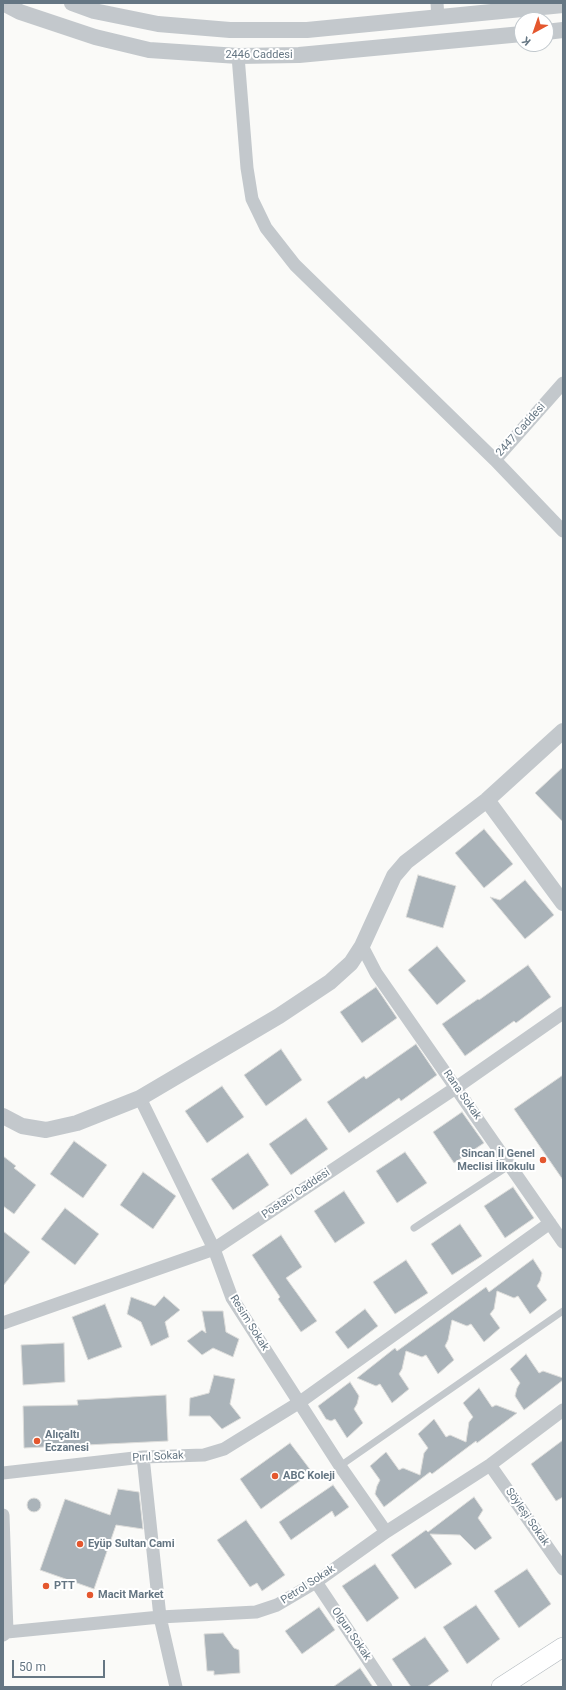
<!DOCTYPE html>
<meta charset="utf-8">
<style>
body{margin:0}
#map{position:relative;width:566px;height:1690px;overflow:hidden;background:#fafaf8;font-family:Roboto,sans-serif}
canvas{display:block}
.frame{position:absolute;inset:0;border:4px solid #657683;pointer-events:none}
.north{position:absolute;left:514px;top:12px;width:40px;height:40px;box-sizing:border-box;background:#fff;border:1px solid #c1c8cd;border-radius:50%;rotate:220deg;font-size:11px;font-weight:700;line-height:16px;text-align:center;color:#657683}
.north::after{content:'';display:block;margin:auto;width:14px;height:18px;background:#e4572e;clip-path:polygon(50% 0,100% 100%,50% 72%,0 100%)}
.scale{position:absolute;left:12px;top:1660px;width:93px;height:18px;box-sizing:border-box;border:2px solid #657683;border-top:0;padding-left:5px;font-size:12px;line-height:14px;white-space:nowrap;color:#657683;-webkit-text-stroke:3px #fff;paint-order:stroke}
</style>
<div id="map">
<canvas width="566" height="1690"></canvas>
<div class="frame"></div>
<div class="north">K</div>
<div class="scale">50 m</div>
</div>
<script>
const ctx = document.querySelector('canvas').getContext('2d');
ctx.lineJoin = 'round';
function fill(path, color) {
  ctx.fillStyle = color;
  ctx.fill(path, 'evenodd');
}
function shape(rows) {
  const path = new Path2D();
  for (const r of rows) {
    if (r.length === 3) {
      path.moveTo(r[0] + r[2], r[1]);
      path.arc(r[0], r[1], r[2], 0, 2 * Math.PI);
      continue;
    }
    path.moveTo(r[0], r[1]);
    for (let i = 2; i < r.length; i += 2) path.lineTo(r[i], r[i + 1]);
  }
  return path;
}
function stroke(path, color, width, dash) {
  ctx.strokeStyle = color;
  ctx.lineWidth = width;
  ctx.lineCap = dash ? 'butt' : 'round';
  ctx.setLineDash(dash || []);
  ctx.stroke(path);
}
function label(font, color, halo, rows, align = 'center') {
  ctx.font = font + ' Roboto,sans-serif';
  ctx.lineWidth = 4;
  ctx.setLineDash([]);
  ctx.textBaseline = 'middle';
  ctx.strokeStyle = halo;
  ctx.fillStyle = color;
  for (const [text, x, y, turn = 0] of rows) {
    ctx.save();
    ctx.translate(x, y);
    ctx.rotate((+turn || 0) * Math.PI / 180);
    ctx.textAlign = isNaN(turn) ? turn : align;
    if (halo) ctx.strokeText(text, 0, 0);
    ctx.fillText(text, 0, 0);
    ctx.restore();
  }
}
const building = shape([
 [563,767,563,822,535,793,563,767],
 [484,829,513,864,484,888,455,853,484,829],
 [418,875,456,886,443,928,406,917,418,875],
 [525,880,554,915,525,939,490,897,500,900,525,880],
 [437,946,466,981,437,1005,408,970,437,946],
 [528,965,551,997,516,1023,514,1021,465,1056,442,1024,478,999,479,1000,528,965],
 [376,987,397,1018,362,1043,340,1012,376,987],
 [416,1044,437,1075,401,1101,399,1098,349,1133,327,1102,364,1076,366,1079,416,1044],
 [281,1049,302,1080,266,1106,244,1075,281,1049],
 [563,1075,563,1180,514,1109,563,1075],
 [222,1086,244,1117,207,1143,185,1111,222,1086],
 [462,1112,484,1143,454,1163,433,1132,462,1112],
 [306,1118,328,1149,291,1175,269,1144,306,1118],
 [74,1141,107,1165,83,1198,50,1174,74,1141],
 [405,1152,427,1183,397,1203,376,1171,405,1152],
 [248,1153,269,1185,233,1210,211,1179,248,1153],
 [3,1156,16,1166,14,1168,36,1185,14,1214,3,1206,3,1156],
 [143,1172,176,1196,153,1229,120,1205,143,1172],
 [513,1187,534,1218,505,1238,484,1206,513,1187],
 [344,1191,365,1223,335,1243,314,1211,344,1191],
 [65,1208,99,1234,75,1265,41,1239,65,1208],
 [460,1224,482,1256,452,1275,431,1244,460,1224],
 [3,1231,30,1252,3,1286,3,1231],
 [281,1235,302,1267,286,1278,317,1321,301,1332,278,1299,280,1297,252,1255,281,1235],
 [533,1259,542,1273,540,1281,537,1286,547,1300,530,1314,518,1296,514,1298,497,1291,494,1309,490,1314,500,1328,484,1342,471,1324,467,1326,452,1320,448,1340,445,1346,454,1360,438,1374,426,1355,422,1357,406,1351,402,1369,399,1374,409,1389,392,1403,380,1384,376,1386,357,1378,395,1348,397,1351,486,1287,489,1292,533,1259],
 [406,1260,428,1293,395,1314,373,1282,406,1260],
 [164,1296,180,1310,165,1322,169,1337,151,1346,141,1322,127,1314,131,1297,155,1306,164,1296],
 [105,1304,122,1347,88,1360,72,1317,105,1304],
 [365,1309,378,1326,348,1349,335,1332,365,1309],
 [202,1311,223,1311,226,1332,239,1339,233,1357,213,1348,202,1355,187,1341,202,1330,206,1333,202,1311],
 [64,1343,65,1382,23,1385,21,1345,64,1343],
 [526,1354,539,1373,543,1371,563,1378,563,1380,524,1410,515,1396,517,1388,520,1383,510,1369,526,1354],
 [214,1375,235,1379,230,1404,241,1418,222,1429,210,1416,189,1416,190,1398,209,1393,214,1375],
 [350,1382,359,1396,357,1404,354,1409,363,1423,347,1438,335,1419,331,1421,326,1419,318,1406,350,1382],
 [479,1388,492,1407,496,1405,517,1413,477,1443,476,1441,432,1474,430,1472,384,1507,375,1494,377,1486,380,1480,370,1466,386,1452,399,1470,403,1468,420,1475,424,1453,428,1448,418,1434,434,1419,446,1437,450,1435,466,1442,469,1422,473,1417,463,1403,479,1388],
 [166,1395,168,1441,24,1448,23,1406,78,1405,77,1400,166,1395],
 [563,1440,563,1497,556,1501,531,1464,563,1440],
 [290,1443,312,1472,261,1509,240,1479,290,1443],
 [333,1485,349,1507,335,1517,332,1511,291,1540,279,1522,333,1485],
 [118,1489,139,1492,143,1529,116,1525,94,1589,40,1570,65,1499,110,1515,118,1489],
 [474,1497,483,1510,478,1518,492,1538,475,1550,460,1535,430,1534,452,1564,415,1589,391,1555,426,1530,428,1532,474,1497],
 [34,1505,7],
 [246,1520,285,1575,262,1591,257,1583,250,1587,217,1540,246,1520],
 [375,1564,399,1598,367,1622,342,1586,375,1564],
 [527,1569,551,1604,519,1628,494,1591,527,1569],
 [476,1605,500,1639,467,1664,443,1627,476,1605],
 [319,1607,335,1630,302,1654,285,1631,319,1607],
 [223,1633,234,1648,239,1650,240,1673,214,1675,214,1671,207,1671,204,1634,223,1633],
 [425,1637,449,1671,427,1687,411,1687,392,1659,425,1637],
 [360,1668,373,1687,333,1687,360,1668]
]);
const service = shape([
 [414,1228,510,1165],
 [340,1466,563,1311]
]);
const minor = shape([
 [437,3,438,17],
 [238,56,247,168,252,199,266,228,295,265,495,460,563,531],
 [495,460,563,383],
 [362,946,376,973,563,1242],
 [140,1098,214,1249,232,1298,340,1466,386,1532],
 [3,1323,214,1249,457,1087,563,1013],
 [143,1457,160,1617,176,1687],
 [490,1465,563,1569],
 [3,1473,143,1457,204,1455,224,1449,300,1402,550,1223],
 [3,1515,7,1632],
 [316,1582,386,1687],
 [3,1635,7,1632,160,1617,256,1612,277,1605,316,1582,386,1532,490,1465,563,1410]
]);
const tertiary = shape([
 [3,3,20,12,95,37,149,50,238,56,299,55,522,34],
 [72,3,94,11,158,24,230,30,307,30,563,5],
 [546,32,563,30],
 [487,800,563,903],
 [3,1116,22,1126,46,1130,77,1123,140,1098,279,1016,330,982,351,963,362,946,394,876,406,862,487,800,563,731]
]);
const secondary = shape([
 [501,1687,563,1647]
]);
const markers = [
 [543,1160,4,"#e4572e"],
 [37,1441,4,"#e4572e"],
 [275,1476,4,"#e4572e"],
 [80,1544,4,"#e4572e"],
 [46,1586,4,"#e4572e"],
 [90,1595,4,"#e4572e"]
];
const streetNames = [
 ["2446 Caddesi",259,55],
 ["2447 Caddesi",521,430,-48],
 ["Rana Sokak",462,1095,55],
 ["Postacı Caddesi",296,1194,-34],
 ["Resim Sokak",249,1323,58],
 ["Pırıl Sokak",158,1457,-3],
 ["Söyleşi Sokak",527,1517,55],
 ["Petrol Sokak",308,1585,-33],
 ["Olgun Sokak",351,1634,56]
];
const poiNames = [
 ["Sincan İl Genel",535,1154,"right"],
 ["Meclisi İlkokulu",535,1167,"right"],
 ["Alıçaltı",45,1435],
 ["Eczanesi",45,1448],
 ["ABC Koleji",283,1476],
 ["Eyüp Sultan Cami",88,1544],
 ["PTT",54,1586],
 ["Macit Market",98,1595]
];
fill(building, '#aab3b9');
stroke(building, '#dcdcda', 1);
stroke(secondary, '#b3babf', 20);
stroke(service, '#c3c8cc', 7);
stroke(minor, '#c3c8cc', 13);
stroke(tertiary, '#c3c8cc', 16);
stroke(secondary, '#fff', 19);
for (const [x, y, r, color] of markers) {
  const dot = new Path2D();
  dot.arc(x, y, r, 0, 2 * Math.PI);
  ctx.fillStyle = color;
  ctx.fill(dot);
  stroke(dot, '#fff', 1.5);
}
label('11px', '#657683', '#fff', streetNames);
label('bold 11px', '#657683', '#fff', poiNames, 'left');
</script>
